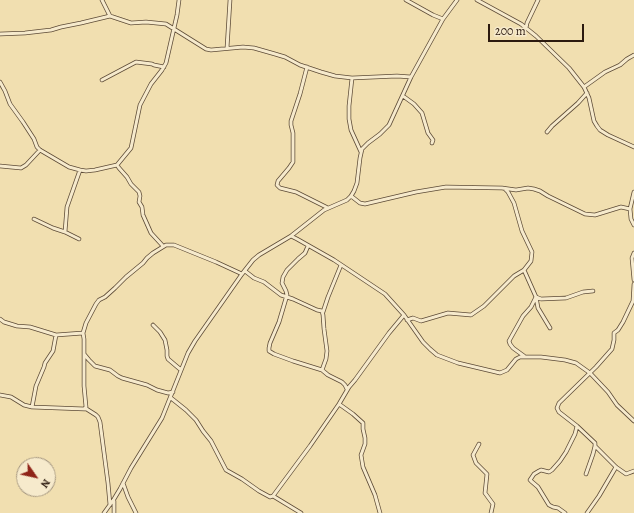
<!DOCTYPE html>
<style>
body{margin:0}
#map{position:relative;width:634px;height:513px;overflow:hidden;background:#f1dfb0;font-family:Alegreya,serif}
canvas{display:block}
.north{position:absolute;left:16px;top:457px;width:40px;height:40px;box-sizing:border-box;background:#f6eacc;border:1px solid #a59780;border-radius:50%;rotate:124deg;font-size:11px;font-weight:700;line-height:16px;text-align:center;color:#2c1a0f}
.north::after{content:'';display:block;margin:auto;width:14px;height:18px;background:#8f2418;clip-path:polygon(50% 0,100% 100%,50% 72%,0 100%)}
.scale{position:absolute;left:488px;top:24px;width:96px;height:18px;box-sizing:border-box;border:2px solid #2c1a0f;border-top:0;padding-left:5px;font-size:12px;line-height:14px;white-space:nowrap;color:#2c1a0f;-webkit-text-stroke:3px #f6eacc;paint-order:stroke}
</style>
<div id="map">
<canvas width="634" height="513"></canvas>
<div class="north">N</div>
<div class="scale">200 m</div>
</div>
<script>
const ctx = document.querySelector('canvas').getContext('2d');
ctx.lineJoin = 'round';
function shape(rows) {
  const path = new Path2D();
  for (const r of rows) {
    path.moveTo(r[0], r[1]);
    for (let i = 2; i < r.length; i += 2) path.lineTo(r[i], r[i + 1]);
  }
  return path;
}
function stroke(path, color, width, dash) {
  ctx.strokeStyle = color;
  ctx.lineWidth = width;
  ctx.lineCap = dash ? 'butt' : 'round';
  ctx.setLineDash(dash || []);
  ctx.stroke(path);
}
const minor = shape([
 [102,0,110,16],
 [406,0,433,15,443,19],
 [477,0,521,24,536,36,569,68,584,87,589,98,594,121,597,126,600,130,608,135,634,147],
 [526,28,527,23,538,0],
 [0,34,25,33,51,30,61,27,81,23,110,16,131,23,146,22,166,24,206,49,211,50,243,47,254,48,275,54,285,57,300,65,321,72,335,76,352,78,397,76,411,77],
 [227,48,230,0],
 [307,67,300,94,291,121,291,125,293,133,293,162,289,168,278,181,277,185,280,188,296,192,328,208],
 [352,78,349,106,349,119,351,130,361,152],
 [102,80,136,62,152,64,154,65,164,67],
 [0,82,5,91,10,104,23,122,34,139,37,147,40,150,69,167,80,170,86,171,95,170,117,165,131,148,140,105,151,84,162,70,166,63,177,15,179,0],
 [584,87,605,72,620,65,627,59,634,55],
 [403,96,414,104,422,113,428,133,433,140,432,143],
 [547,132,552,126,578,103,587,93],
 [117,165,119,168,127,177,131,184,139,192,140,196,139,202,142,207,143,215,151,233,163,246],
 [0,166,21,168,26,165,40,150],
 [634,192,630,209,631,219,634,225],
 [351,196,360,203,365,204,416,192,446,187,502,188,516,190,528,188,534,189,540,191,548,196,585,214,595,215,621,207,630,209],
 [34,219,53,228,65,232,79,239],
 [65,232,67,207,80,170],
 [291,236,297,239,334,260,385,294,404,315,423,342,430,349,437,355,458,363,500,373,507,370,516,359,520,357,541,357,565,360,576,363,590,373,608,392,617,405,634,421],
 [308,246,305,253,298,259,287,270,283,277,282,283,286,291,287,295,279,322,270,343,269,348,269,351,274,354,293,361,322,370],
 [634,253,632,258,634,280],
 [524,270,536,297,538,308,550,328],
 [245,271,254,278,264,282,281,295,293,299,317,310,322,311,323,315,324,329,327,351,326,359,322,370,328,375,342,382,345,385,347,389],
 [323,312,328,297,341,265],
 [0,319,4,322,17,326,30,327,56,335,83,333],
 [407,320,413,318,421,321,448,313,471,315,484,306,514,276,524,270,531,261,532,252,522,231,514,203,508,192,505,189],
 [153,325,160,332,165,340,167,350,167,356,168,359,181,370],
 [524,356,513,348,510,344,509,341,523,316,531,307,536,297,541,299,566,298,583,292,593,291],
 [173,392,168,393,157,390,147,385,122,378,118,376,110,370,95,366,89,360,84,354,84,339,83,333,86,323,96,304,99,300,105,297,115,288,126,277,143,263,147,258,153,253,166,245,174,245,216,262,242,274],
 [0,395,11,397,24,405,32,407,85,409,86,407,84,386,84,354],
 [171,398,186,410,196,420,203,431,211,441,226,470,242,479,259,491,270,497,273,496,301,513],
 [339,404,353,414,363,423,363,429,365,438,365,444,361,455,363,467,375,495,380,513],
 [32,407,36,386,44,367,45,363,53,351,56,335],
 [85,408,96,415,98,417,100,422,108,483,110,505],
 [479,444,473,455,476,463,487,474,485,493,493,504,491,513],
 [595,446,616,467,626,474,634,471],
 [586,474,593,454,595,446,595,443,577,426,559,412,557,408,559,403,596,367,612,349,614,340,614,333,618,330,623,322,633,301,634,284],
 [123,483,128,497,136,513],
 [273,496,310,446,339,404,349,387,355,380,389,333,404,315],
 [104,513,114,499,120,489,131,468,162,418,188,353,195,341,242,274,253,260,259,255,291,236,324,210,347,200,351,196,354,191,357,183,360,158,362,149,368,143,380,134,389,125,411,77,443,19,457,0],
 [114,513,114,501],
 [565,513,558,508,553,507,549,505,538,487,531,481,530,480,534,474,539,471,541,470,549,472,552,470,560,461,566,452,575,434,577,426],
 [587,513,599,496,616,467]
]);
stroke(minor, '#5d4b37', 4.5);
stroke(minor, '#f6eacc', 3);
</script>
